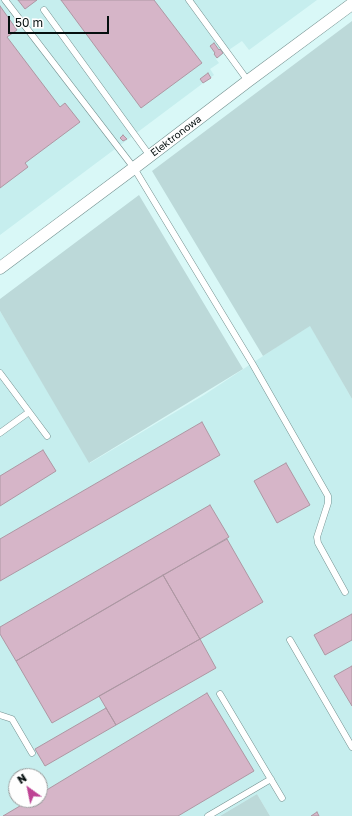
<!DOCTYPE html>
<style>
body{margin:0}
#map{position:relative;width:352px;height:816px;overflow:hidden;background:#d9f8f7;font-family:"Golos Text",sans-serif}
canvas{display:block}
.north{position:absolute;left:8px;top:768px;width:40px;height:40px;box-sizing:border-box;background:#fefefe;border:1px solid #9a9e9e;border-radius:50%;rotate:327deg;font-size:11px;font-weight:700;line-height:16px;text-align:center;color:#050f0f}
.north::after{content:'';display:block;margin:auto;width:14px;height:18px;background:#be4394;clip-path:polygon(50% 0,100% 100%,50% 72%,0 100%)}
.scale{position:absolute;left:8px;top:16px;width:101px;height:18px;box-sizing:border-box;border:2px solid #050f0f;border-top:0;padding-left:5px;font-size:12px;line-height:14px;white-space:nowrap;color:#050f0f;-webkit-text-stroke:3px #fefefe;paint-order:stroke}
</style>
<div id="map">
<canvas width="352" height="816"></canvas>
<div class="north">N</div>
<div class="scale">50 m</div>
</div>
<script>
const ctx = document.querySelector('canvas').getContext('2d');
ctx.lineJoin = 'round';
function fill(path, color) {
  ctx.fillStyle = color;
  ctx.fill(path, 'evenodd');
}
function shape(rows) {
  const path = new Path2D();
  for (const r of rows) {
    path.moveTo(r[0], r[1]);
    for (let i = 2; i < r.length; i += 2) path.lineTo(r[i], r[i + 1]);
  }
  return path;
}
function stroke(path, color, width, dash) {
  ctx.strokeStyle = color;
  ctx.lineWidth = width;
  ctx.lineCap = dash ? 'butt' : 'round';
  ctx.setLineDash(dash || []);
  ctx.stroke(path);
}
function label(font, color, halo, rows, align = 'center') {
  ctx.font = font + ' "Golos Text",sans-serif';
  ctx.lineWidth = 3.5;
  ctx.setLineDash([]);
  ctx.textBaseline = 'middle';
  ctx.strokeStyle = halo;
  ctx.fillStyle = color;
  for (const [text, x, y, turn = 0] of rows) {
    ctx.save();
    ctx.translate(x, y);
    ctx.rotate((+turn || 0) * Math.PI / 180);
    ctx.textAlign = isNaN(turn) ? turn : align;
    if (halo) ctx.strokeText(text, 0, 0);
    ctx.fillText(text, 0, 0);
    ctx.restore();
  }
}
const built = shape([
 [0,0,317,0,249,50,242,41,217,58,216,59,219,63,210,69,214,75,0,235],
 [0,311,90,463,204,395,310,325,352,399,352,816,270,816,257,794,220,816,0,816],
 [16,776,40,776,40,800,16,800]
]);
const green = shape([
 [352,21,352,399,310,326,263,356,152,171],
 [139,195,243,369,89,463,0,311,0,299],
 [257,794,270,816,220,816]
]);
const building = shape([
 [18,0,37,0,25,9,18,0],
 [61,0,154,0,202,63,141,108,61,0],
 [0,6,17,30,7,37,60,107,65,103,80,122,25,163,28,167,0,188,0,6],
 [214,43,219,50,220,49,223,53,217,58,214,54,215,53,210,46,214,43],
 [208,73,211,78,203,83,200,79,208,73],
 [123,135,127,139,123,141,120,138,123,135],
 [202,422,220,455,0,581,0,539,202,422],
 [43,450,56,471,0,506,0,476,43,450],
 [286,463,310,505,277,523,254,481,286,463],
 [210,505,229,537,16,661,0,634,0,627,210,505],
 [227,539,263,602,200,639,163,575,227,539],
 [163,575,200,639,52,723,16,661,163,575],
 [352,614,352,640,325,655,314,635,352,614],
 [200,639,216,668,116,725,99,696,200,639],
 [352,666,352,706,334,676,352,666],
 [207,693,254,771,178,816,3,816,30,800,40,800,40,794,207,693],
 [106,708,116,725,45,766,35,749,106,708],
 [317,812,319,816,311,816,317,812]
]);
const lane = shape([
 [5,0,134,168,252,363,328,496,328,503,317,537,318,543,345,592],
 [189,0,248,81],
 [44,10,150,156],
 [0,373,47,436],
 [0,433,29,412],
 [290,640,352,747],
 [220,694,282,798],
 [0,715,12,719,32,753],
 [208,816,271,779]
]);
const street = shape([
 [0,268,134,168,248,81,352,4]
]);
const streetNames = [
 ["Elektronowa",176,136,-37]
];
fill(built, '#c6eeee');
fill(green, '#bcd9d9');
fill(building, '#d6b5c8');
stroke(building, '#ae97a3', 1);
stroke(lane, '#749190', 7);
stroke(street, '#749190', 13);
stroke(lane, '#fff', 6);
stroke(street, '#fff', 12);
label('10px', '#050f0f', '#fefefe', streetNames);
</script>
